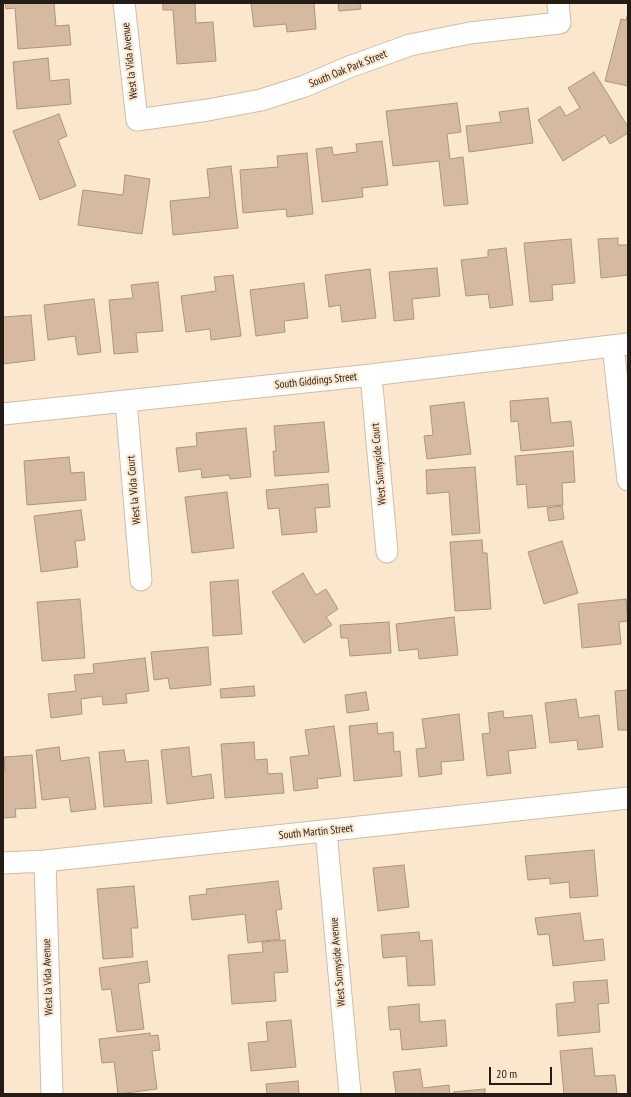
<!DOCTYPE html>
<style>
body{margin:0}
#map{position:relative;width:631px;height:1097px;overflow:hidden;background:#fbe6ce;font-family:"PT Sans Narrow",sans-serif}
canvas{display:block}
.frame{position:absolute;inset:0;border:4px solid #251d15;pointer-events:none}
.scale{position:absolute;left:489px;top:1067px;width:63px;height:18px;box-sizing:border-box;border:2px solid #251d15;border-top:0;padding-left:5px;font-size:12px;line-height:14px;white-space:nowrap;color:#251d15;-webkit-text-stroke:3px #fbe6ce;paint-order:stroke}
</style>
<div id="map">
<canvas width="631" height="1097"></canvas>
<div class="frame"></div>
<div class="scale">20 m</div>
</div>
<script>
const ctx = document.querySelector('canvas').getContext('2d');
ctx.lineJoin = 'round';
function fill(path, color) {
  ctx.fillStyle = color;
  ctx.fill(path, 'evenodd');
}
function shape(rows) {
  const path = new Path2D();
  for (const r of rows) {
    path.moveTo(r[0], r[1]);
    for (let i = 2; i < r.length; i += 2) path.lineTo(r[i], r[i + 1]);
  }
  return path;
}
function stroke(path, color, width, dash) {
  ctx.strokeStyle = color;
  ctx.lineWidth = width;
  ctx.lineCap = dash ? 'butt' : 'round';
  ctx.setLineDash(dash || []);
  ctx.stroke(path);
}
function label(font, color, halo, rows, align = 'center') {
  ctx.font = font + ' "PT Sans Narrow",sans-serif';
  ctx.lineWidth = 4;
  ctx.setLineDash([]);
  ctx.textBaseline = 'middle';
  ctx.strokeStyle = halo;
  ctx.fillStyle = color;
  for (const [text, x, y, turn = 0] of rows) {
    ctx.save();
    ctx.translate(x, y);
    ctx.rotate((+turn || 0) * Math.PI / 180);
    ctx.textAlign = isNaN(turn) ? turn : align;
    if (halo) ctx.strokeText(text, 0, 0);
    ctx.fillText(text, 0, 0);
    ctx.restore();
  }
}
const building = shape([
 [5,3,54,3,56,26,69,25,71,45,18,49,15,8,6,9,5,3],
 [163,3,195,3,196,23,213,22,216,61,177,64,173,10,163,10,163,3],
 [251,3,314,3,316,29,287,32,286,24,254,27,251,3],
 [338,3,360,3,361,9,339,11,338,3],
 [628,13,628,86,605,81,621,19,626,20,628,13],
 [48,58,50,81,69,79,71,104,17,109,13,62,48,58],
 [594,72,628,127,628,133,610,144,605,135,563,161,538,120,560,106,566,116,580,108,568,88,594,72],
 [457,103,461,132,447,134,450,159,463,157,468,204,444,206,439,161,393,166,386,111,457,103],
 [528,108,533,143,469,152,466,126,501,122,499,112,528,108],
 [59,114,67,136,58,140,76,186,40,200,13,131,59,114],
 [382,141,388,185,362,188,363,197,322,202,316,149,332,147,333,155,357,152,356,144,382,141],
 [307,153,313,214,287,217,286,209,243,213,240,170,278,167,277,156,307,153],
 [231,166,238,228,173,235,170,201,210,197,207,169,231,166],
 [125,175,150,179,142,234,78,225,83,190,123,195,125,175],
 [618,238,618,245,628,245,628,275,601,278,598,239,618,238],
 [571,239,575,283,552,285,553,300,530,302,524,243,571,239],
 [506,248,513,305,490,308,488,294,466,296,461,260,488,257,488,250,506,248],
 [437,268,440,296,412,299,414,319,394,321,389,272,437,268],
 [370,269,376,318,342,322,340,305,329,307,325,275,370,269],
 [233,275,241,336,211,340,210,329,186,332,181,296,216,291,214,277,233,275],
 [158,282,163,331,136,333,138,352,114,354,109,300,133,298,131,285,158,282],
 [304,283,308,318,284,321,285,332,256,336,250,290,304,283],
 [94,299,101,352,78,355,75,336,48,340,44,305,94,299],
 [31,315,35,360,3,364,3,317,31,315],
 [548,398,551,423,571,421,574,446,521,451,518,421,511,422,510,401,548,398],
 [464,402,471,454,427,459,424,436,433,435,430,406,464,402],
 [324,422,329,472,275,476,273,451,276,451,274,426,324,422],
 [246,428,251,477,230,479,229,475,202,478,201,469,179,472,176,448,197,446,196,433,246,428],
 [573,451,575,482,562,483,563,505,528,508,526,484,517,485,515,456,573,451],
 [69,457,71,473,84,472,86,500,27,505,24,461,69,457],
 [475,467,480,533,452,535,449,492,427,494,426,470,475,467],
 [328,484,330,507,315,508,317,532,282,535,279,508,268,509,266,490,328,484],
 [227,492,234,548,192,553,185,497,227,492],
 [562,506,564,519,549,521,547,508,562,506],
 [81,510,85,540,75,541,78,567,41,572,34,516,81,510],
 [482,540,483,553,487,553,491,609,455,611,450,542,482,540],
 [562,541,578,593,544,604,528,552,562,541],
 [303,573,316,595,326,589,338,609,326,617,332,625,304,643,272,592,303,573],
 [238,580,242,634,213,636,210,582,238,580],
 [80,599,85,658,42,661,37,602,80,599],
 [626,599,628,621,619,622,621,644,582,648,578,604,626,599],
 [454,617,458,655,419,659,418,649,399,651,396,624,454,617],
 [389,622,391,653,350,656,348,638,341,638,340,625,389,622],
 [208,647,211,685,170,689,168,678,154,680,151,652,208,647],
 [145,658,149,691,126,694,127,703,103,705,102,696,81,699,82,714,51,718,48,694,76,691,74,675,94,673,93,664,145,658],
 [254,686,255,696,221,698,220,689,254,686],
 [628,690,628,730,618,730,615,691,628,690],
 [366,692,369,710,347,713,345,695,366,692],
 [576,699,579,718,599,715,603,747,578,750,577,740,550,743,545,703,576,699],
 [503,711,504,718,532,715,536,748,508,751,511,773,487,776,482,734,490,733,488,713,503,711],
 [459,714,464,760,441,762,442,774,419,777,416,749,426,748,422,719,459,714],
 [377,723,378,734,393,732,394,752,400,751,402,776,354,781,349,726,377,723],
 [334,726,341,776,317,779,318,788,294,791,290,757,309,755,305,730,334,726],
 [254,742,255,760,267,759,268,774,282,773,284,793,225,798,221,744,254,742],
 [59,747,61,761,89,757,96,809,71,812,69,797,42,800,36,750,59,747],
 [189,747,192,777,211,774,214,798,167,804,161,750,189,747],
 [124,750,126,762,148,760,152,803,104,807,99,752,124,750],
 [32,755,36,808,15,809,16,817,3,818,3,772,5,771,4,757,32,755],
 [594,850,598,896,570,898,569,882,550,884,550,878,528,880,525,856,594,850],
 [404,865,409,907,378,911,373,868,404,865],
 [278,881,282,909,276,910,280,939,248,943,245,914,192,920,189,896,207,894,206,889,278,881],
 [134,886,138,928,131,928,133,957,103,959,97,889,134,886],
 [580,913,584,941,603,939,605,960,553,966,549,934,538,935,535,918,580,913],
 [419,932,420,941,432,940,435,985,408,986,406,956,383,958,381,935,419,932],
 [285,940,288,972,274,973,276,1001,232,1004,228,955,263,952,262,942,285,940],
 [147,961,150,982,138,984,144,1029,117,1032,111,989,102,990,99,968,147,961],
 [607,980,609,1003,598,1004,600,1032,558,1036,556,1004,575,1002,573,982,607,980],
 [419,1004,420,1022,445,1020,447,1046,402,1050,400,1029,390,1030,388,1007,419,1004],
 [291,1020,296,1067,251,1071,248,1043,268,1041,266,1022,291,1020],
 [150,1033,150,1036,158,1035,160,1050,152,1051,157,1089,118,1094,114,1062,102,1063,99,1039,150,1033],
 [592,1048,595,1076,615,1075,617,1094,564,1094,560,1051,592,1048],
 [420,1069,423,1088,449,1085,450,1094,396,1094,393,1072,420,1069],
 [298,1081,299,1094,267,1094,266,1084,298,1081],
 [485,1089,485,1094,453,1094,453,1092,485,1089]
]);
const minor = shape([
 [124,3,137,120,208,110,261,100,305,86,349,67,410,45,470,33,560,23,558,3],
 [613,346,628,480],
 [371,375,387,552],
 [126,401,141,580],
 [3,414,371,375,628,344],
 [326,831,350,1094],
 [45,861,52,1094],
 [3,863,45,861,628,798]
]);
const streetNames = [
 ["West la Vida Avenue",130,61,-96],
 ["South Oak Park Street",348,69,-22],
 ["South Giddings Street",316,381,-6],
 ["West Sunnyside Court",379,464,-95],
 ["West la Vida Court",134,490,-95],
 ["South Martin Street",316,832,-6],
 ["West Sunnyside Avenue",338,962,-95],
 ["West la Vida Avenue",48,977,-92]
];
fill(building, '#d5b9a0');
stroke(building, '#ab9581', 1);
stroke(minor, '#d1bda6', 23);
stroke(minor, '#fff', 21);
label('11px', '#251d15', '#fbe6ce', streetNames);
</script>
